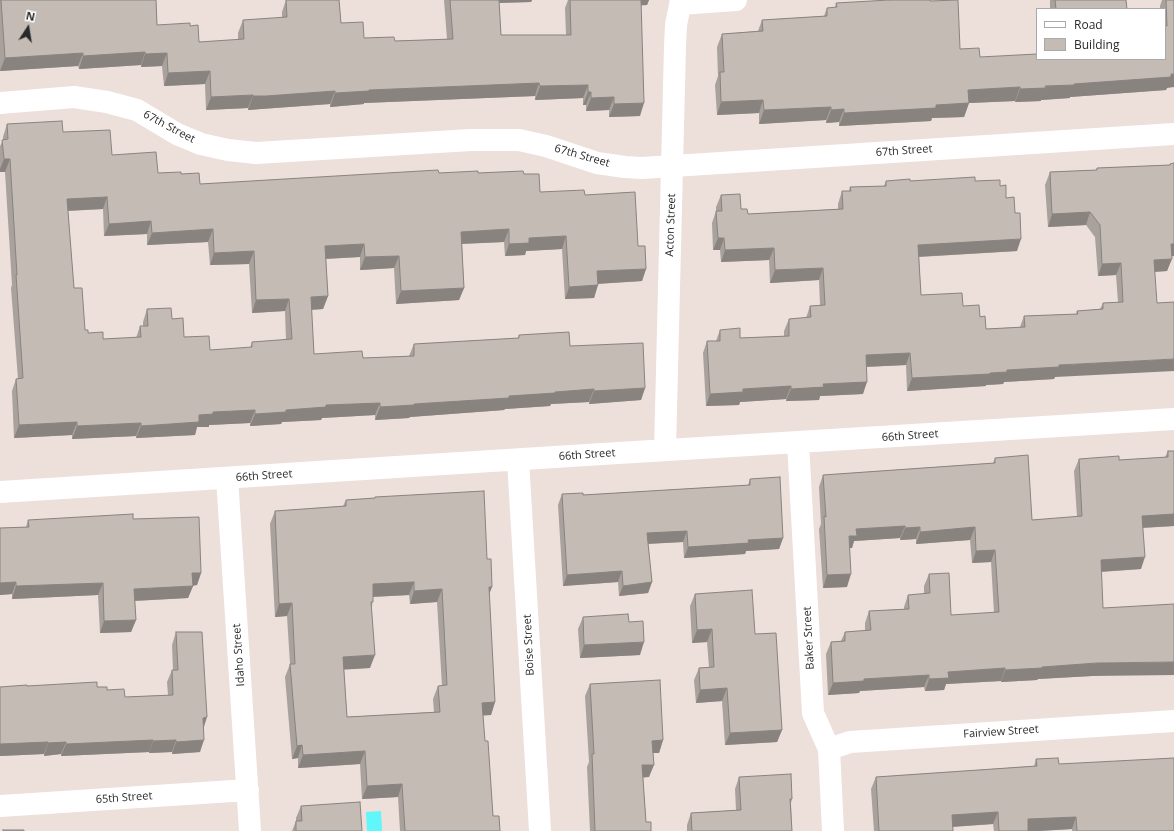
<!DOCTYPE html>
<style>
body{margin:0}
#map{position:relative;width:1174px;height:831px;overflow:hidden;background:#eddfd9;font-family:"Open Sans",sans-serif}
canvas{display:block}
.legend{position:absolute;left:1036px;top:8px;width:130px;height:52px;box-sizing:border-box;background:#fff;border:1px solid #a9a9a9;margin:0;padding:5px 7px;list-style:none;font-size:12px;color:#292929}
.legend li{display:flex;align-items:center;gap:8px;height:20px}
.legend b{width:20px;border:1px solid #a9a9a9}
.north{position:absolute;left:8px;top:8px;width:40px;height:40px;-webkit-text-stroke:3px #fff;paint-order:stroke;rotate:12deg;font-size:11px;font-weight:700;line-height:16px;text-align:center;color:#292929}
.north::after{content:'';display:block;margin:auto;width:14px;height:18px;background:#292929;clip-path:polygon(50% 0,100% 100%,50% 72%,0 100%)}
</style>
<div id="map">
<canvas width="1174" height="831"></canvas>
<ul class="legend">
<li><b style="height:5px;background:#fff"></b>Road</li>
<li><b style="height:11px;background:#c4bbb5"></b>Building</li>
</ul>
<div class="north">N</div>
</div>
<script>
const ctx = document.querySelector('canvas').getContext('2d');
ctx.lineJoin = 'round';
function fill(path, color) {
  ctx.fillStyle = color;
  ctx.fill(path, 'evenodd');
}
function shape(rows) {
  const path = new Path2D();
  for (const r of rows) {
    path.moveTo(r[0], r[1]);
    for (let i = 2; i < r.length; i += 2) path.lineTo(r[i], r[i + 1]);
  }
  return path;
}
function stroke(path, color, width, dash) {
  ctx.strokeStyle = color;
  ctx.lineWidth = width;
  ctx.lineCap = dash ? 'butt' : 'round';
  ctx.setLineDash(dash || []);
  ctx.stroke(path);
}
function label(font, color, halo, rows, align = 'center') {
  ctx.font = font + ' "Open Sans",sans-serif';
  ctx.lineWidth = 4;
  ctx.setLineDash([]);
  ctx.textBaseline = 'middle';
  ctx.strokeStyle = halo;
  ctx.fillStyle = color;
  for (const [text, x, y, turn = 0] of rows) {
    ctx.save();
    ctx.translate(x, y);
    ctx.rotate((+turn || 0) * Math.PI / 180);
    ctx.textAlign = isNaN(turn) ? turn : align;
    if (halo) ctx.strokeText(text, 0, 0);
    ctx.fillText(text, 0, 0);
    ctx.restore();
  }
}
const water = shape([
 [381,811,382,831,367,831,366,812]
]);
const minor = shape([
 [680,4,736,0],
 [0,103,74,97,107,102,137,110,177,134,201,144,228,150,256,153,471,140,519,140,546,146,597,163,625,167,642,168,1174,134],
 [798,443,813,713,829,749,833,831],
 [665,450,675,46,676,25,681,0],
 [518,460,540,831],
 [227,478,250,831],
 [0,492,602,454,1174,419],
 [829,749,850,742,1174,721],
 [0,806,248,790]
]);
const wall = shape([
 [0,0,156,0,157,25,190,26,199,42,238,40,238,33,243,20,282,18,282,12,286,0,339,0,341,23,364,38,395,41,447,39,444,0,532,0,531,2,499,3,501,35,566,35,565,8,568,0,649,0,647,5,641,5,640,116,609,117,609,110,586,111,586,105,583,105,583,98,535,100,535,96,364,103,364,104,330,107,330,104,261,109,248,110,248,108,206,110,205,84,164,86,162,66,141,67,141,65,79,69,78,66,0,71],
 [1050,0,1126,0,1127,9,1050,9],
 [1162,0,1174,0,1167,88,1166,90,1070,97,1070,98,1041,100,1041,101,1015,102,1015,101,969,103,964,117,932,118,931,121,839,126,839,122,826,123,826,120,759,124,759,113,717,115,715,85,718,76,717,47,722,34,758,31,762,20,824,16,827,8,835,8,836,3,930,1,960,49,980,57,1165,59,1165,9,1160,9,1160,6],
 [7,124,63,132,112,155,158,173,181,174,200,184,439,173,524,174,540,192,585,195,638,246,646,269,642,281,598,284,594,298,565,299,562,249,526,251,525,255,505,256,504,242,462,244,464,288,459,300,396,304,394,268,360,270,360,257,326,259,328,296,323,309,311,310,314,354,363,358,409,356,414,344,518,338,519,335,570,346,645,388,641,400,589,404,589,402,551,404,550,406,505,409,504,410,410,417,409,418,375,420,375,415,322,418,321,420,282,422,281,424,250,426,250,423,209,425,209,427,197,427,195,435,136,438,136,436,72,439,72,435,14,438,12,391,16,379,18,379,11,288,12,285,5,172,0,172,0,146,3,140,3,137],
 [103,209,104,236,147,234,147,245,208,242,210,265,249,264,252,313,285,311,286,340,252,342,250,348,210,350,184,337,172,319,147,309,143,322,143,326,140,326,136,338,103,339,88,333,85,330,74,288,68,211],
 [1170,164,1174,256,1171,256,1167,271,1155,272,1055,377,1054,379,1004,382,1003,384,986,385,986,386,907,391,906,365,866,367,863,394,820,396,819,400,786,401,786,399,740,402,739,405,706,406,703,353,707,341,716,341,720,330,740,338,784,336,784,331,789,319,806,318,810,306,820,305,819,280,770,283,769,260,721,262,720,250,713,250,712,223,716,211,716,207,721,195,748,214,838,209,838,204,842,191,849,191,850,187,884,186,886,181,975,181,1000,186,1006,198,1017,251,919,257,921,295,963,306,980,317,986,329,1020,327,1024,316,1076,314,1077,311,1100,309,1103,303,1118,302,1116,275,1098,276,1095,237,1086,225,1048,227,1045,185,1050,172,1096,170,1097,168,1169,165],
 [1168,451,1174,451,1174,526,1143,528,1141,569,1101,572,1092,676,1038,679,1037,680,1001,682,1001,681,946,684,944,690,925,691,924,687,860,691,859,693,828,695,826,654,831,642,841,641,845,632,865,631,865,623,869,611,904,609,904,607,908,595,924,594,924,586,929,574,951,615,994,613,991,562,972,563,970,540,916,544,916,539,900,540,900,538,854,541,852,548,850,548,847,587,823,588,819,529,821,524,819,487,823,475,993,463,995,458,1032,520,1077,517,1074,471,1079,459,1119,460,1165,457],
 [750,479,783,538,779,549,746,551,745,554,684,558,683,542,648,544,652,582,648,593,619,596,618,582,563,586,558,505,562,494,583,495,748,485],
 [375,497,489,594,495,702,491,715,483,715,485,741,493,816,500,831,400,831,398,797,362,799,360,764,298,768,298,758,292,759,285,677,290,664,287,616,275,617,270,524,275,511,343,506,346,500,374,498],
 [409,595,410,604,437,602,442,686,438,686,433,699,434,712,347,717,344,669,370,668,372,607,373,597],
 [133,519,201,573,197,585,193,586,188,598,135,601,136,620,131,632,100,633,98,595,12,599,12,594,0,595,0,528,26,527,28,520],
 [695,594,755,634,782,730,777,742,725,745,722,701,696,703,694,680,699,668,709,667,707,642,692,643,690,606],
 [583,617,629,622,640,655,580,658,578,629],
 [176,632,203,728,200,752,172,754,172,752,149,753,149,752,61,756,61,754,44,756,44,754,0,756,0,687,97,687,125,697,168,695,167,682,172,670,173,670,172,645],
 [590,684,663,740,659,753,653,753,649,777,643,777,646,822,651,831,590,831,587,767,589,762,585,696],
 [1036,759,1059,764,1174,831,1072,831,1072,829,1039,831,994,831,993,824,953,827,953,831,874,831,871,789,876,777,1034,766],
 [739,777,792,799,791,803,792,831,687,831,687,825,691,813,736,810,735,789],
 [301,806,362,831,292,831,296,821,296,818]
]);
const shadedWall = shape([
 [495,0,532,0,531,2,494,3],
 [637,0,649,0,647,5,635,6],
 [145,52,141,65,79,69,83,56],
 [83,53,78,66,0,71,5,58],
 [167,53,162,66,141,67,145,54],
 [210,71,205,84,164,86,168,73],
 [1174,74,1174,87,1167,88,1166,90,1070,97,1070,98,1041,100,1041,101,1015,102,1020,89],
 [539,83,535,96,364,103,364,104,330,107,335,93,369,90],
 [588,85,583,98,535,100,540,86],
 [1020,87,1015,101,969,103,964,117,932,118,931,121,839,126,844,113,936,105,968,90],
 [335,91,330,104,261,109,248,110,253,96],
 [588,92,591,92,586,105,583,105],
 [253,95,248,108,206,110,211,97],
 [614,97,609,110,586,111,591,98],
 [763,100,759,113,717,115,721,102],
 [644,103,640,116,609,117,614,104],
 [831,107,826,120,759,124,764,110],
 [844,109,839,122,826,123,831,110],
 [4,159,10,159,5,172,0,172,0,169],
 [107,197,103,209,62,211,67,199],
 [1090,212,1086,225,1048,227,1052,214],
 [151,221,147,234,104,236,109,224],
 [213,229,208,242,147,245,152,233],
 [509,229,504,242,457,244,461,232],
 [566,236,562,249,526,251,525,255,505,256,509,244,529,238],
 [718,238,724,238,720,250,713,250],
 [1021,239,1017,251,914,257,918,245],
 [364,244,360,257,321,259,325,246],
 [1171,244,1174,244,1174,256,1166,257],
 [774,248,769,260,721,262,725,250],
 [254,251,249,264,210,265,214,253],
 [399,256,394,268,360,270,365,257],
 [1172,259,1167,271,1150,272,1154,260],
 [1121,263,1116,275,1098,276,1102,264],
 [823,268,819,280,770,283,775,270],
 [646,269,642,281,593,284,597,271],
 [598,285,594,298,565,299,569,287],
 [464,288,459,300,396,304,401,291],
 [328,296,323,309,306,310,311,297],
 [289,299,285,311,252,313,256,300],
 [910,353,906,365,861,367,866,355],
 [1174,359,1174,371,1055,377,1054,379,1004,382,1003,384,986,385,986,386,907,391,912,378,990,373,1007,370,1059,365],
 [867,382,863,394,820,396,819,400,786,401,791,389,823,384],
 [791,386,786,399,740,402,739,405,706,406,710,394,743,389],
 [645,388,641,400,589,404,594,391],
 [594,389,589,402,551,404,550,406,505,409,504,410,410,417,409,418,375,420,380,407,509,396,555,392],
 [380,403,375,415,322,418,321,420,282,422,281,424,250,426,255,414,326,405],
 [255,410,250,423,209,425,209,427,197,427,195,435,136,438,141,426,213,412],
 [77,422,72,435,14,438,19,425],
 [141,423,136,436,72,439,77,426],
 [1174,514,1174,526,1137,528,1142,516],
 [905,526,900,538,854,541,852,548,845,548,849,536,856,529],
 [920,527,916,539,900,540,905,528],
 [975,527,970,540,916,544,920,532],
 [687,531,683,542,643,544,647,533],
 [783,538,779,549,746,551,745,554,684,558,688,547,748,540],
 [995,550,991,562,972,563,976,551],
 [1145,557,1141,569,1096,572,1101,560],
 [622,571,618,582,563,586,567,575],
 [192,573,201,573,197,585,187,586],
 [851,574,847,587,823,588,827,575],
 [16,582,12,594,0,595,0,583],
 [414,582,409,595,368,597,373,584],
 [652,582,648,593,619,596,623,586],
 [103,583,98,595,12,599,16,586],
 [193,586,188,598,130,601,134,589],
 [489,587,492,587,487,600],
 [442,589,437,602,410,604,414,591],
 [292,603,287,616,275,617,279,604],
 [136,620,131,632,100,633,104,621],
 [712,629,707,642,692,643,697,630],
 [644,642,640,655,580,658,584,645],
 [375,655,370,668,338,670,343,657],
 [1174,662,1174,675,1092,676,1038,679,1037,680,1001,682,1005,670,1042,667,1097,663],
 [1005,668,1001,681,946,684,944,690,925,691,929,679,948,672],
 [929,675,924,687,860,691,859,693,828,695,833,683,864,679],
 [727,688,722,701,696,703,700,690],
 [495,702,491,715,478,716,482,703],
 [207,717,203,730,203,718],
 [782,730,777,742,725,745,730,733],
 [153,740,149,752,61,756,66,744],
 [176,740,172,752,149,753,153,741],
 [204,740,200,752,172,754,176,742],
 [663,740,659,753,648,753,652,741],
 [48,742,44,754,0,756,0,744],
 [66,742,61,754,44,756,48,743],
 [302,745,298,758,292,759,297,746],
 [365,751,360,764,298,768,303,755],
 [642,765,654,765,649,777,638,778],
 [402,784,398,797,362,799,367,786],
 [998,812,993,824,948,827,952,815],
 [1076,817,1072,829,1038,831,1023,831,1028,819]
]);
const building = shape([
 [1,0,156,0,157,25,190,23,190,26,198,25,199,42,244,39,243,20,287,17,286,0,339,0,341,23,363,22,364,38,394,37,395,41,453,39,450,0,499,0,501,35,571,35,570,0,641,0,644,103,614,104,614,97,591,98,591,92,588,92,588,85,540,86,539,83,369,90,369,91,335,93,335,91,266,96,253,96,253,95,211,97,210,71,168,73,167,53,145,54,145,52,83,56,83,53,5,58,1,0],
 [889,0,930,0,930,1,958,0,960,49,979,48,980,57,1037,54,1037,59,1165,59,1165,26,1167,26,1166,0,1174,0,1174,74,1171,74,1171,77,1074,84,1074,85,1045,86,1046,88,1020,89,1020,87,968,90,969,103,936,105,936,108,844,113,844,109,831,110,831,107,764,110,763,100,721,102,720,72,724,72,722,34,763,31,762,20,827,16,827,8,837,7,836,3,889,0],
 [1055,0,1126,0,1127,9,1056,9,1055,0],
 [62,121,63,132,110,130,112,155,156,152,158,173,181,172,181,174,199,173,200,184,438,170,439,173,478,171,478,173,523,171,524,174,539,174,540,192,584,190,585,195,635,192,638,246,645,246,646,269,597,271,598,285,569,287,566,236,529,238,529,243,509,244,509,229,461,232,464,288,401,291,399,256,365,257,364,244,325,246,328,296,311,297,314,354,362,351,363,358,414,356,414,344,519,338,519,335,569,332,570,346,643,343,645,388,594,391,594,389,555,392,555,393,509,396,509,398,414,404,414,405,380,407,380,403,326,405,326,407,286,410,286,412,255,414,255,410,213,412,213,414,199,415,199,422,141,426,141,423,77,426,77,422,19,425,16,379,23,378,16,275,17,275,10,159,4,159,2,140,8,139,7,124,62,121],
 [107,197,109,224,151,221,152,233,213,229,214,253,254,251,256,300,289,299,292,339,252,342,252,347,210,350,209,336,184,337,183,318,172,319,171,308,147,309,148,326,140,326,141,337,103,339,103,332,88,333,88,330,85,330,82,288,74,288,67,199,107,197],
 [1174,163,1174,244,1171,244,1172,259,1154,260,1157,303,1174,302,1174,359,1059,365,1059,367,1007,370,1007,372,990,373,990,374,912,378,910,353,866,355,867,382,823,384,824,387,791,389,791,386,743,389,743,392,710,394,707,341,720,341,720,330,740,328,740,338,789,336,789,319,811,317,810,306,825,305,823,268,775,270,774,248,725,250,724,238,718,238,716,211,722,211,721,195,740,194,741,209,747,209,748,214,843,209,842,191,851,191,850,187,886,186,886,181,910,179,910,181,975,177,975,181,1000,180,1000,186,1006,185,1006,198,1014,197,1015,213,1020,213,1021,239,918,245,921,295,962,293,963,306,979,305,980,317,985,316,986,329,1025,327,1024,316,1078,314,1077,311,1103,309,1103,303,1123,302,1121,263,1102,264,1100,225,1090,212,1052,214,1050,172,1097,170,1097,168,1170,165,1170,164,1174,163],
 [1168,451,1174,451,1174,514,1142,516,1145,557,1101,560,1103,608,1174,604,1174,662,1097,663,1042,667,1042,668,1005,670,1005,668,948,672,949,678,929,679,929,675,864,679,864,681,833,683,831,642,845,641,845,632,871,630,869,611,909,609,908,595,930,593,929,574,949,573,951,615,999,612,995,550,976,551,975,527,920,532,920,527,905,528,905,526,856,529,857,536,849,536,851,574,827,575,824,516,826,517,823,475,995,463,995,458,1028,455,1032,520,1082,516,1079,459,1119,456,1119,460,1168,457,1168,451],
 [780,477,783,538,748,540,749,543,688,547,687,531,647,533,652,582,623,586,622,571,567,575,562,494,583,493,583,495,750,485,750,479,780,477],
 [484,491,487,559,491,559,492,587,489,587,495,702,482,703,485,741,488,741,493,816,499,816,500,831,405,831,402,784,367,786,365,751,303,755,302,745,297,746,290,664,295,664,292,603,279,604,275,511,346,506,346,500,375,498,375,497,484,491],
 [414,582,414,591,442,589,447,685,438,686,440,712,347,717,343,657,375,655,371,602,373,602,373,584,414,582],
 [133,514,133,519,199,517,201,573,192,573,193,586,134,589,136,620,104,621,103,583,16,586,16,582,0,583,0,528,29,527,28,520,133,514],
 [752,590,755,634,776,633,782,730,730,733,727,688,700,690,699,668,714,667,712,629,697,630,695,594,752,590],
 [628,614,629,622,643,621,644,642,584,645,583,617,628,614],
 [176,632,202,632,207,717,203,718,204,740,176,742,176,740,153,741,153,740,66,744,66,742,48,743,48,742,0,744,0,687,27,685,27,686,97,682,97,687,107,687,107,690,124,689,125,697,173,695,172,670,178,670,176,632],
 [660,680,663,740,652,741,654,765,642,765,646,822,651,822,651,831,595,831,592,754,594,754,590,684,660,680],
 [1058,758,1059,764,1174,758,1174,831,1077,831,1076,817,1028,819,1028,831,999,831,998,812,952,815,953,831,879,831,876,777,1037,766,1036,759,1058,758],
 [791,774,792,799,790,799,792,831,692,831,691,813,741,810,739,777,791,774],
 [360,802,362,831,296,831,296,821,302,821,301,806,360,802],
 [3,830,24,830,24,831,3,831,3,830]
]);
const streetNames = [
 ["67th Street",169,127,28],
 ["67th Street",904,151,-4],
 ["67th Street",582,156,16],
 ["Acton Street",671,225,-88],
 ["66th Street",910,436,-4],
 ["66th Street",587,455,-4],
 ["66th Street",264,476,-4],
 ["Baker Street",809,638,-93],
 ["Boise Street",529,645,-93],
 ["Idaho Street",239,655,-94],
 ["Fairview Street",1001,732,-4],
 ["65th Street",124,798,-4]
];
fill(water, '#61f6f9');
stroke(minor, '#fff', 22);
fill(wall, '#a9a19c');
fill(shadedWall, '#89837f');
fill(building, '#c4bbb5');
stroke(building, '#89837f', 1);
label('11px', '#292929', '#fff', streetNames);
</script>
